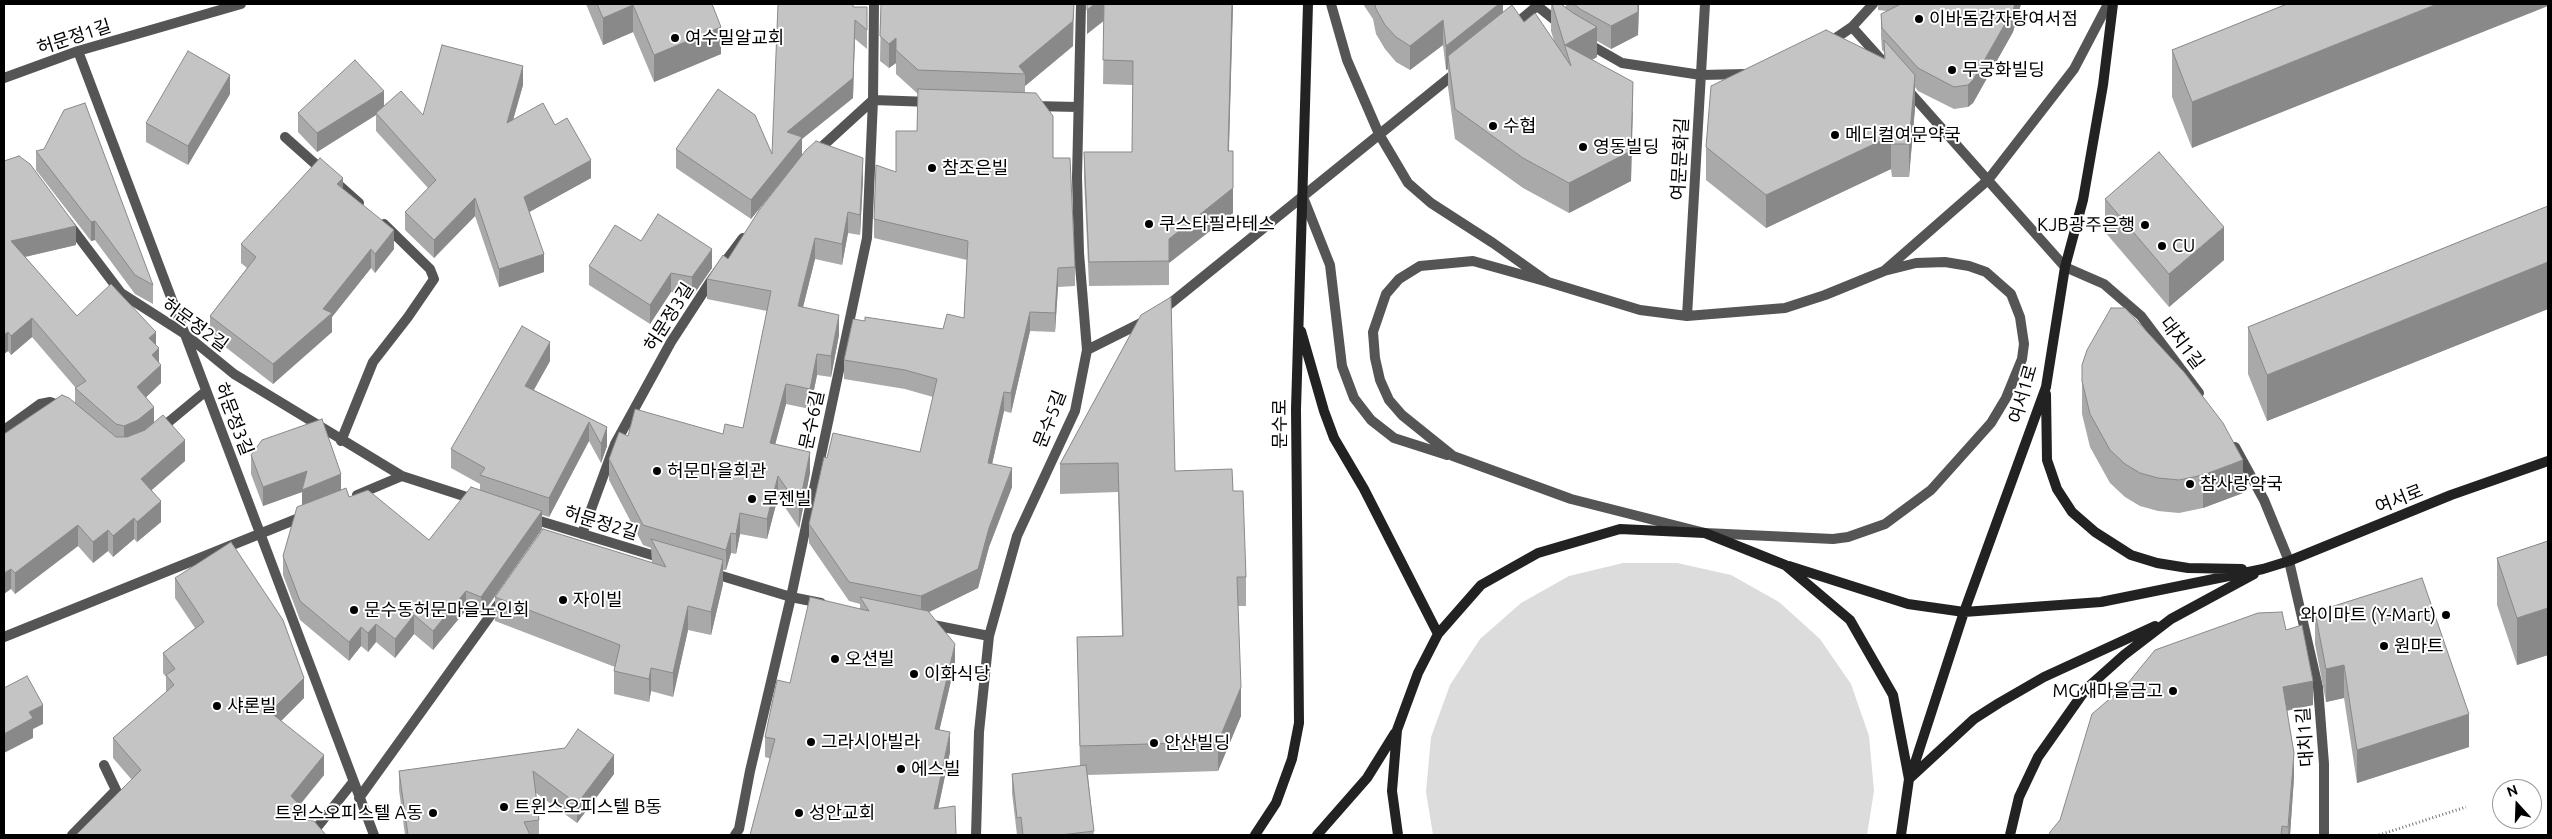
<!DOCTYPE html>
<meta charset="utf-8">
<style>
body{margin:0}
#map{position:relative;width:2552px;height:839px;overflow:hidden;background:#fff;font-family:Ubuntu,sans-serif}
canvas{display:block}
.frame{position:absolute;inset:0;border:5px solid #000;pointer-events:none}
.north{position:absolute;left:2492px;top:779px;width:50px;height:50px;box-sizing:border-box;background:#fff;border:1px solid #999;border-radius:50%;rotate:340deg;font-size:14px;font-weight:700;line-height:20px;text-align:center;color:#000}
.north::after{content:'';display:block;margin:auto;width:18px;height:22px;background:#000;clip-path:polygon(50% 0,100% 100%,50% 72%,0 100%)}
</style>
<div id="map">
<canvas width="2552" height="839"></canvas>
<div class="frame"></div>
<div class="north">N</div>
</div>
<script>
const ctx = document.querySelector('canvas').getContext('2d');
ctx.lineJoin = 'round';
function fill(path, color) {
  ctx.fillStyle = color;
  ctx.fill(path, 'evenodd');
}
function shape(rows) {
  const path = new Path2D();
  for (const r of rows) {
    path.moveTo(r[0], r[1]);
    for (let i = 2; i < r.length; i += 2) path.lineTo(r[i], r[i + 1]);
  }
  return path;
}
function stroke(path, color, width, dash) {
  ctx.strokeStyle = color;
  ctx.lineWidth = width;
  ctx.lineCap = dash ? 'butt' : 'round';
  ctx.setLineDash(dash || []);
  ctx.stroke(path);
}
function label(font, color, halo, rows, align = 'center') {
  ctx.font = font + ' Ubuntu,"Noto Sans KR",sans-serif';
  ctx.lineWidth = 4;
  ctx.setLineDash([]);
  ctx.textBaseline = 'middle';
  ctx.strokeStyle = halo;
  ctx.fillStyle = color;
  for (const [text, x, y, turn = 0] of rows) {
    ctx.save();
    ctx.translate(x, y);
    ctx.rotate((+turn || 0) * Math.PI / 180);
    ctx.textAlign = isNaN(turn) ? turn : align;
    if (halo) ctx.strokeText(text, 0, 0);
    ctx.fillText(text, 0, 0);
    ctx.restore();
  }
}
const green = shape([
 [1623,563,1677,563,1731,575,1779,602,1820,639,1851,684,1869,736,1874,791,1867,835,1433,835,1426,792,1431,737,1450,685,1480,639,1521,603,1569,576]
]);
const path = shape([
 [2379,835,2466,807]
]);
const street = shape([
 [1331,4,1347,60,1379,134,1408,183,1431,203,1493,243,1548,282,1640,310,1687,316,1785,308,1825,295,1884,271,1988,180,2074,69,2108,4],
 [1535,4,1561,25],
 [1513,26,1537,6],
 [1852,27,1887,66],
 [1587,43,1622,63,1701,75,1746,74],
 [1827,44,1852,27,1873,4],
 [78,51,374,835],
 [4,78,78,51,241,4],
 [1906,88,2065,267,2104,284,2141,316,2199,393],
 [1033,106,1078,107],
 [285,137,359,203],
 [815,153,873,100,931,102],
 [1303,197,1330,265,1342,366,1354,398,1371,420,1394,438,1447,455],
 [68,223,121,293,185,334,234,374,402,476,357,495],
 [1548,282,1473,261,1420,266,1399,279,1386,294,1373,332,1375,358,1380,380,1389,400,1402,415,1453,456,1571,499,1705,533,1833,539,1848,537,1885,524,1931,490,1991,423,2006,398,2022,359,2024,344,2020,317,2011,294,1986,272,1969,266,1945,262,1916,263,1884,271],
 [1161,311,1459,70],
 [1687,316,1705,4],
 [1087,350,1147,320],
 [4,430,40,404,50,402,63,407],
 [159,430,206,391],
 [341,441,373,362,408,317,434,279,430,269,384,224],
 [2235,447,2264,500,2289,561,2318,687,2324,764,2324,835],
 [402,476,476,500],
 [530,518,665,559],
 [582,534,615,444,671,342,712,279,743,238],
 [712,573,791,597,821,603],
 [928,624,989,636],
 [4,637,304,516],
 [359,798,503,598],
 [72,835,116,790,104,765],
 [311,835,353,782],
 [735,835,739,829,750,771,791,597,867,238,873,100,874,4],
 [976,835,979,732,989,636,1017,536,1075,411,1087,350,1079,253,1077,177,1081,4]
]);
const secondary = shape([
 [1301,331,1324,411,1334,438,1364,489,1438,634],
 [2046,394,2047,460,2057,489,2072,512,2095,532,2131,555,2157,563,2188,568,2242,569],
 [1789,566,1908,604,1964,612,2101,602,2263,569,2289,561,2451,495,2548,461],
 [1910,778,1964,612,2046,387,2065,267,2083,200,2103,85,2113,4],
 [1910,778,1974,719,1999,703,2044,677,2155,626],
 [1255,835,1276,803,1292,759,1299,723,1296,409,1308,4],
 [1317,835,1367,778,1395,733],
 [1398,835,1392,791,1397,730,1418,673,1438,634,1481,585,1538,553,1620,529,1705,533,1785,565,1850,620,1893,695,1909,779,1901,835],
 [2010,835,2019,797,2038,757,2086,689,2124,655,2171,619,2254,574]
]);
const wall = shape([
 [586,4,712,4,721,54,654,82,633,32,603,45],
 [881,4,1073,46,1025,86,1025,93,1053,158,1075,267,1075,286,1058,287,1055,332,1030,331,1011,413,1004,411,992,464,1012,487,989,547,978,588,929,612,955,664,939,730,950,752,938,808,765,757,765,737,790,683,860,609,860,604,849,601,809,543,809,524,827,458,920,452,933,397,905,389,844,379,844,360,865,321,943,329,964,318,967,260,874,238,874,219,896,172,917,131,918,94,896,74,896,63,889,68,880,61],
 [1087,4,1233,4,1229,151,1233,213,1169,263,1169,285,1089,286,1084,177,1084,152,1132,152,1133,85,1103,84,1104,21,1087,34],
 [1363,4,1503,4,1503,12,1524,22,1554,41,1551,31,1551,4,1561,4,1566,7,1566,4,1639,4,1638,35,1611,49,1597,41,1597,57,1592,60,1633,113,1631,181,1569,213,1523,188,1455,139,1448,87,1448,69,1446,70,1443,45,1410,70,1396,62,1385,49,1376,34,1373,19],
 [1878,4,2021,4,2013,32,1973,103,1968,107,1954,109,1918,91,1915,87,1915,108,1909,177,1892,177,1891,169,1766,228,1706,180,1706,147,1884,58,1884,52,1882,50,1881,36,1881,14,1887,11,1878,10],
 [2287,4,2192,148,2172,97,2172,50],
 [853,7,867,7,867,49,855,39,853,98,802,139,802,156,863,179,860,235,848,233,842,265,815,259,803,307,839,335,831,377,817,375,810,409,786,404,775,444,810,473,799,528,778,497,767,539,740,534,736,554,731,553,726,570,723,570,723,584,711,635,688,630,673,697,651,691,649,702,614,694,614,671,615,667,495,621,495,597,652,563,651,548,643,545,609,480,609,459,628,436,723,434,743,428,767,311,707,299,707,279,728,259,793,167,751,219,676,168,676,149,772,154],
 [523,85,513,120,555,125,591,178,529,212,544,272,499,287,475,216,434,258,405,230,405,212,428,188,376,131,376,115,317,152,298,132,298,113,384,106,423,115],
 [230,94,188,165,146,142,146,123],
 [36,151,153,285,153,304,135,294,95,240,91,241,36,170],
 [4,161,76,245,25,257,77,316,156,345,159,362,161,383,146,397,154,422,185,461,152,490,161,522,137,542,134,539,113,557,108,551,93,563,78,546,15,594,11,589,4,434,75,403,75,387,32,337,11,355,8,351,4,354],
 [343,189,394,249,375,273,371,268,332,317,332,332,273,384,210,335,210,316,247,268,241,263,241,244],
 [2105,199,2224,260,2169,307,2105,232],
 [2548,206,2548,309,2267,421,2248,374,2248,327],
 [641,241,712,268,692,297,671,292,650,324,589,285,589,266],
 [1141,315,1175,471,1233,491,1246,577,1246,606,1238,606,1241,716,1218,771,1088,775,1094,835,1017,835,1012,793,1012,774,1080,766,1077,637,1122,636,1118,492,1060,494,1060,464],
 [550,361,534,390,607,427,607,446,601,463,589,441,549,517,542,515,542,529,481,616,466,610,433,650,414,634,395,658,376,642,368,652,361,646,349,661,300,620,283,575,283,556,302,505,302,492,263,506,251,474,251,455,341,489,349,497,429,540,480,490,480,484,451,468,451,449],
 [2082,365,2243,493,2203,508,2179,513,2158,511,2140,506,2125,497,2110,483,2090,447,2082,414],
 [2548,541,2548,655,2517,665,2497,605,2497,558],
 [175,578,304,698,281,721,324,775,300,805,306,820,326,835,132,780,113,758,113,738,166,692,166,677,163,673,163,653,195,628,175,598],
 [2315,612,2469,747,2357,783,2344,698,2326,702,2315,644],
 [2286,630,2313,705,2287,711,2294,777,2290,835,2049,835],
 [565,748,614,774,577,823,536,793,539,820,539,835,405,835,399,790,399,771]
]);
const shadedWall = shape([
 [1074,4,1073,46,1025,86,1025,74,1019,66],
 [1095,4,1104,4,1104,20,1087,34,1087,10],
 [1232,4,1233,4,1228,176,1228,151],
 [1499,4,1503,4,1503,25,1448,56,1448,69,1446,70,1446,46],
 [1638,4,1639,4,1638,35,1611,49,1611,26],
 [2015,4,2021,4,2013,32,1973,103,1968,107,1968,85],
 [2437,4,2548,4,2548,6,2192,148,2192,102],
 [633,5,633,32,603,45,603,18],
 [855,20,853,98,802,139,802,156,751,219,751,200,787,132],
 [1443,20,1443,45,1410,70,1410,46],
 [721,27,721,54,654,82,654,55],
 [1597,27,1597,57,1571,71,1571,66,1565,45],
 [896,38,896,63,889,68,889,44],
 [523,66,523,85,507,141,507,123],
 [230,75,230,94,188,165,188,146],
 [1915,75,1915,108,1909,177,1909,144],
 [1633,82,1631,181,1569,213,1569,183],
 [384,91,384,110,376,113,376,115,317,152,317,133],
 [1891,136,1891,169,1766,228,1766,195],
 [1233,151,1233,213,1169,263,1169,239],
 [863,158,863,179,860,235,860,215],
 [591,160,591,178,524,215,524,197],
 [343,178,343,197,337,184],
 [475,198,475,216,434,258,434,240],
 [848,212,848,233,842,265,842,244],
 [95,221,95,240,91,241,91,222],
 [76,226,76,245,11,260,11,241],
 [2224,227,2224,260,2169,307,2169,274],
 [394,230,394,249,375,273,375,254],
 [815,238,815,259,798,327,798,306],
 [371,249,371,268,332,317,332,332,273,384,273,364,323,309],
 [712,249,712,268,692,297,692,277],
 [544,254,544,272,499,287,499,269],
 [2548,262,2548,309,2267,421,2267,375],
 [1058,268,1058,287,1055,332,1055,313],
 [671,273,671,292,650,324,650,305],
 [1030,312,1030,331,1011,413,1011,393],
 [839,315,839,335,831,377,831,356],
 [32,318,32,337,11,355,11,336],
 [8,332,8,351,4,354,4,335],
 [156,332,156,351,149,338],
 [550,342,550,361,525,405,525,386],
 [159,348,159,367,161,365,161,383,137,406,137,387,152,355],
 [817,354,817,375,810,409,810,389],
 [786,384,786,404,770,464,770,443],
 [1004,392,1004,411,988,482,988,463],
 [154,407,154,425,124,444,124,426],
 [589,422,589,441,549,517,549,498],
 [607,427,607,446,601,463,601,444],
 [185,440,185,461,141,499,141,479],
 [810,452,810,473,799,528,799,507],
 [2243,460,2243,493,2203,508,2203,475],
 [1012,468,1012,487,989,547,978,588,921,616,921,596,989,528],
 [307,471,341,474,341,493,302,509,302,492,263,506,263,487],
 [778,476,778,497,767,539,767,519],
 [161,501,161,522,137,542,137,522],
 [542,511,542,529,481,616,481,597],
 [740,513,740,534,736,554,736,534],
 [134,518,134,539,113,557,113,536],
 [78,525,78,546,15,594,15,573],
 [108,530,108,551,93,563,93,542],
 [731,533,731,553,726,570,726,550],
 [723,560,723,584,711,635,711,612],
 [11,569,11,589,4,594,4,573],
 [466,591,466,610,433,650,433,631],
 [688,606,688,630,673,697,673,673],
 [2548,608,2548,655,2517,665,2517,618],
 [414,615,414,634,395,658,395,639],
 [376,624,376,642,368,652,368,633],
 [361,627,361,646,349,661,349,642],
 [955,644,955,664,935,749,935,729],
 [2344,665,2344,698,2326,702,2326,669],
 [651,668,651,691,649,702,649,679],
 [304,678,304,698,270,732,270,712],
 [2313,681,2313,705,2283,711,2283,687],
 [1241,687,1241,716,1218,771,1218,742],
 [43,705,43,724,33,729,33,738,4,753,4,734,29,712],
 [2469,714,2469,747,2357,783,2357,750],
 [950,732,950,752,934,829,934,809],
 [2294,753,2294,777,2290,835,2288,835],
 [324,755,324,775,291,815,291,796],
 [614,755,614,774,577,823,577,804]
]);
const building = shape([
 [597,4,712,4,721,27,654,55,633,5,603,18,597,4],
 [778,4,853,4,853,7,867,7,867,30,855,20,853,78,787,132,802,137,751,200,676,149,718,89,755,115,772,154,778,4],
 [881,4,1074,4,1073,21,1019,66,1025,74,918,70,896,50,896,38,889,44,880,36,881,4],
 [1087,4,1095,4,1087,10,1087,4],
 [1104,4,1232,4,1228,151,1233,151,1233,188,1169,239,1169,261,1089,262,1084,152,1132,152,1133,61,1103,60,1104,4],
 [1375,4,1499,4,1446,46,1443,20,1410,46,1396,37,1385,25,1376,9,1375,4],
 [1552,4,1561,4,1573,13,1597,27,1565,45,1633,82,1631,151,1569,183,1523,158,1455,109,1448,56,1512,5,1524,22,1535,13,1571,66,1552,4],
 [1574,4,1638,4,1638,12,1611,26,1580,9,1574,4],
 [1901,4,2015,4,2013,10,1973,80,1968,85,1954,87,1918,68,1882,28,1881,14,1901,4],
 [2287,4,2437,4,2192,102,2172,50,2287,4],
 [1826,30,1885,59,1884,40,1915,75,1909,144,1892,144,1891,136,1766,195,1706,147,1711,86,1826,30],
 [442,45,523,66,507,123,543,103,555,125,567,118,591,160,524,197,544,254,499,269,475,198,434,240,405,212,436,180,376,113,401,91,423,115,442,45],
 [188,51,230,75,188,146,146,123,188,51],
 [355,60,384,91,317,133,298,113,355,60],
 [918,89,1036,93,1053,116,1053,158,1070,158,1075,267,1058,268,1055,313,1030,312,1011,393,1004,392,988,463,1012,468,989,528,978,569,921,596,849,582,809,524,824,457,827,458,833,433,920,452,937,379,905,370,844,360,853,319,865,321,865,317,943,329,947,314,964,318,968,241,874,219,876,165,896,172,896,131,917,131,918,89],
 [85,103,153,285,135,275,95,221,91,222,36,151,44,149,64,110,85,103],
 [816,141,863,158,860,215,848,212,842,244,815,238,798,306,839,315,831,356,817,354,810,389,786,384,770,443,810,452,799,507,778,476,767,519,740,513,736,534,731,533,726,550,643,525,609,459,619,432,628,436,635,409,723,434,725,424,743,428,771,291,707,279,723,255,728,259,760,209,806,150,816,141],
 [2159,152,2224,227,2169,274,2105,199,2159,152],
 [19,156,30,164,76,226,11,241,77,316,111,284,156,332,149,338,159,348,152,355,161,365,137,387,154,407,138,420,124,426,116,424,75,388,86,381,32,318,11,336,8,332,4,335,4,161,19,156],
 [320,158,343,178,337,184,394,230,375,254,371,249,323,309,332,313,273,364,210,316,256,257,241,244,320,158],
 [2548,206,2548,262,2267,375,2248,327,2548,206],
 [658,214,712,249,692,277,671,273,650,305,589,266,615,225,641,241,658,214],
 [1171,297,1175,471,1232,469,1233,491,1243,491,1246,577,1237,577,1241,687,1218,742,1080,746,1077,637,1123,636,1118,463,1060,464,1141,315,1171,297],
 [2111,308,2125,308,2184,372,2223,423,2243,460,2203,475,2179,480,2158,478,2140,473,2125,464,2110,450,2090,414,2082,381,2082,365,2087,350,2111,308],
 [522,326,550,342,525,386,607,427,601,444,589,422,549,498,480,475,485,468,451,449,522,326],
 [62,395,69,398,116,437,127,437,145,430,163,415,185,440,141,479,161,501,137,522,134,518,113,536,108,530,93,542,78,525,15,573,11,569,4,573,4,434,62,395],
 [322,419,341,474,302,490,307,471,263,487,251,455,262,440,322,419],
 [471,487,542,511,481,597,466,591,433,631,414,615,395,639,376,624,368,633,361,627,349,642,300,601,283,556,297,507,346,488,349,497,368,490,429,540,471,487],
 [543,529,666,567,651,539,723,560,711,612,688,606,673,673,651,668,649,679,614,671,620,645,495,597,543,529],
 [2548,541,2548,608,2517,618,2497,558,2548,541],
 [231,542,283,620,304,678,270,712,324,755,291,796,305,811,306,820,314,821,326,835,76,835,141,770,113,738,174,685,166,675,175,669,163,653,204,622,175,578,231,542],
 [2422,578,2469,714,2357,750,2344,665,2326,669,2315,612,2422,578],
 [810,597,869,611,860,597,928,611,955,644,935,729,950,732,934,809,955,806,956,835,750,835,775,739,765,737,777,680,790,683,810,597],
 [2282,612,2286,630,2302,625,2313,681,2283,687,2294,753,2288,827,2282,826,2281,835,2049,835,2050,832,2060,820,2092,714,2128,683,2155,650,2258,613,2282,612],
 [27,676,43,705,29,712,33,718,4,734,4,688,27,676],
 [578,729,614,755,577,804,533,771,539,820,524,822,530,835,408,835,399,771,565,748,578,729],
 [1086,765,1094,831,1061,835,1023,835,1021,817,1017,818,1012,774,1086,765]
]);
const markers = [
 [1919,19,5,"#000"],
 [675,38,5,"#000"],
 [1952,70,5,"#000"],
 [1493,126,5,"#000"],
 [1835,135,5,"#000"],
 [1583,147,5,"#000"],
 [932,168,5,"#000"],
 [1149,224,5,"#000"],
 [2145,225,5,"#000"],
 [2162,246,5,"#000"],
 [657,471,5,"#000"],
 [2190,484,5,"#000"],
 [752,499,5,"#000"],
 [563,600,5,"#000"],
 [354,610,5,"#000"],
 [2446,615,5,"#000"],
 [2384,646,5,"#000"],
 [835,659,5,"#000"],
 [914,674,5,"#000"],
 [2173,691,5,"#000"],
 [217,706,5,"#000"],
 [811,742,5,"#000"],
 [1154,743,5,"#000"],
 [901,769,5,"#000"],
 [504,807,5,"#000"],
 [433,813,5,"#000"],
 [799,813,5,"#000"]
];
const poiNames = [
 ["이바돔감자탕여서점",1929,19],
 ["여수밀알교회",685,38],
 ["무궁화빌딩",1962,70],
 ["수협",1503,126],
 ["메디컬여문약국",1845,135],
 ["영동빌딩",1593,147],
 ["참조은빌",942,168],
 ["쿠스타필라테스",1159,224],
 ["KJB광주은행",2135,225,"right"],
 ["CU",2172,246],
 ["허문마을회관",667,471],
 ["참사랑약국",2200,484],
 ["로젠빌",762,499],
 ["자이빌",573,600],
 ["문수동허문마을노인회",364,610],
 ["와이마트 (Y-Mart)",2436,615,"right"],
 ["원마트",2394,646],
 ["오션빌",845,659],
 ["이화식당",924,674],
 ["MG새마을금고",2163,691,"right"],
 ["샤론빌",227,706],
 ["그라시아빌라",821,742],
 ["안산빌딩",1164,743],
 ["에스빌",911,769],
 ["트윈스오피스텔 B동",514,807],
 ["트윈스오피스텔 A동",423,813,"right"],
 ["성안교회",809,813]
];
const streetNames = [
 ["허문정1길",74,37,-18],
 ["여문문화길",1680,159,-87],
 ["허문정3길",669,317,-58],
 ["허문정2길",195,325,36],
 ["대치1길",2182,343,53],
 ["여서1로",2023,394,-74],
 ["허문정3길",234,419,69],
 ["문수5길",1050,419,-69],
 ["문수6길",812,420,-78],
 ["문수로",1280,424,-90],
 ["여서로",2399,499,-22],
 ["허문정2길",601,523,17],
 ["대치1길",2305,737,-94]
];
fill(green, '#dcdcdc');
stroke(path, '#777', 3, [1, 2.5]);
stroke(street, '#555', 10);
stroke(secondary, '#222', 10);
fill(wall, '#a9a9a9');
fill(shadedWall, '#898989');
fill(building, '#c4c4c4');
stroke(building, '#898989', 1);
for (const [x, y, r, color] of markers) {
  const dot = new Path2D();
  dot.arc(x, y, r, 0, 2 * Math.PI);
  ctx.fillStyle = color;
  ctx.fill(dot);
  stroke(dot, '#fff', 2);
}
label('18px', '#000', '#fff', poiNames, 'left');
label('18px', '#000', '#fff', streetNames);
</script>
